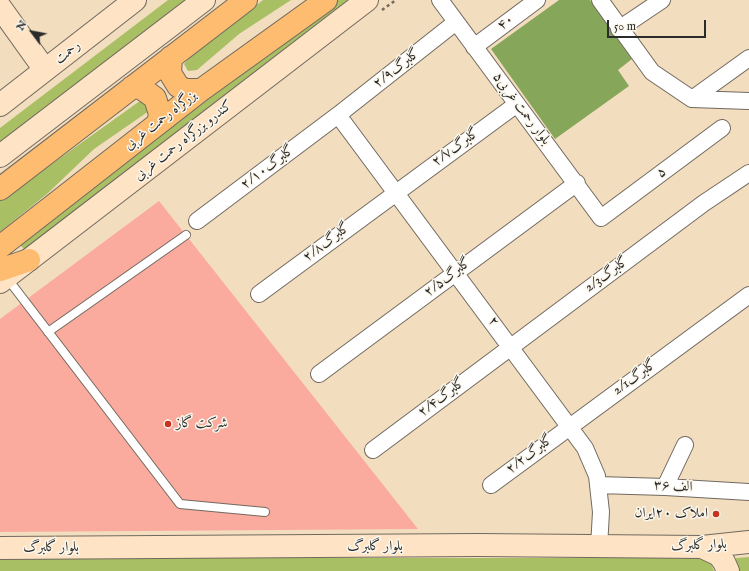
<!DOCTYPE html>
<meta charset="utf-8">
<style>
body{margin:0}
#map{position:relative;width:749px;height:571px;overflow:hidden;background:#f2ddbf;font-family:"IM FELL English",serif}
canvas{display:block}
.north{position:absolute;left:12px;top:12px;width:40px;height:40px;-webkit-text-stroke:3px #fbf7ec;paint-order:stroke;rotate:302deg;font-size:11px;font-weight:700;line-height:16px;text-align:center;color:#2b2b2b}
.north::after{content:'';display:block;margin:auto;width:14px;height:18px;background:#2b2b2b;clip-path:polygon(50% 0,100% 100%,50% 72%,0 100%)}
.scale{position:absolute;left:607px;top:20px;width:99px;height:18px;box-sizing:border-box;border:2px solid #2b2b2b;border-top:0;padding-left:5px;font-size:12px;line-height:14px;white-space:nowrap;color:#2b2b2b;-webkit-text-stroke:3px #fbf7ec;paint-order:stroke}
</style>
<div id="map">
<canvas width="749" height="571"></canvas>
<div class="north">N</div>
<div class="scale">50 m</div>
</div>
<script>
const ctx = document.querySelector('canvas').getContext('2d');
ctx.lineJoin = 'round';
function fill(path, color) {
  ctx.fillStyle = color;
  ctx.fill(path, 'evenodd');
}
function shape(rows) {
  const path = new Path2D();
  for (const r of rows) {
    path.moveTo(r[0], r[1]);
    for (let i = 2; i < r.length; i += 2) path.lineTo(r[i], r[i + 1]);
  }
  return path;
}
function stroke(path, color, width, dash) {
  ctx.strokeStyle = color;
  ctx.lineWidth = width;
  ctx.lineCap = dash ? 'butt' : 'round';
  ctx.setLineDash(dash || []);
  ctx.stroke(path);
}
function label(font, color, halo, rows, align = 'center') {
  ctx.font = font + ' "IM FELL English",Amiri,serif';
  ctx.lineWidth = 3;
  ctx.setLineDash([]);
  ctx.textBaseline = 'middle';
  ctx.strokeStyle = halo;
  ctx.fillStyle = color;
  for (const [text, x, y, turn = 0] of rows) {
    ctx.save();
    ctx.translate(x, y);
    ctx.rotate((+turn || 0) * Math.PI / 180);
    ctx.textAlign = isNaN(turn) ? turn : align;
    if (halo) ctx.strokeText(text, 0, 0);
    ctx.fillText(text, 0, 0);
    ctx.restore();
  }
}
const green = shape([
 [168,0,194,0,0,151,0,128],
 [263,0,291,0,239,34,197,70,188,71,184,64,192,55],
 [336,0,348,0,24,249,20,245,155,137],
 [144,98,149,111,94,149,48,193,0,232,0,201],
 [701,555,710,561,714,571,0,571,0,558,566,558],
 [749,557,749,571,737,571,736,558]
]);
const forest = shape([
 [559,0,590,0,632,59,618,70,629,86,555,139,491,49]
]);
const building = shape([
 [159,201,418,529,0,532,0,319]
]);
const path = shape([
 [382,10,396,0]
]);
const lane = shape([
 [7,278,180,504,265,512],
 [48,332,186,235]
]);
const street = shape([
 [440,0,601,218,722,128],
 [600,0,652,72,692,99,749,101],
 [619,29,662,0],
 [474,47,537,0],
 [692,99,749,58],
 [338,115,585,448,597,476,601,512,599,547],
 [197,221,338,115,456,22],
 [259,294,517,104],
 [319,374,577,183],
 [373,450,704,203,749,173],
 [491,485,749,295],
 [598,485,665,487,749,492],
 [665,487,685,445]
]);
const secondary = shape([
 [0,7,45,70],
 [0,105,135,0],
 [0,156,204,0],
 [0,282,367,0],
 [702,547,719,555,724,562,728,571],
 [0,548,478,545,702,547,749,542]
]);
const highway = shape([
 [171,57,170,73,178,86,185,90,201,90],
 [132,87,141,88,155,98,160,114,158,123],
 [0,189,246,0],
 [0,247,201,90,326,0],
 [0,270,29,260]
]);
const markers = [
 [168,424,4,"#c8321e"],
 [716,514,4,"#c8321e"]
];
const streetNames = [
 ["۴۰",506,23,-37],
 ["رحمت",68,53,-38],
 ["گلبرگ۲/۹",397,69,-38],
 ["بلوار رحمت غربی۵",521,109,53],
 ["بزرگراه رحمت غربی",161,121,-38],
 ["کندرو بزرگراه رحمت غربی",184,141,-38],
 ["گلبرگ۲/۷",456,148,-36],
 ["گلبرگ۲/۱۰",268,168,-37],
 ["۵",662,173,-36],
 ["گلبرگ۲/۸",327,243,-37],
 ["2/3گلبرگ",607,275,-36],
 ["گلبرگ۲/۵",448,278,-37],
 ["۲",493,322,54],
 ["2/1گلبرگ",635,378,-36],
 ["گلبرگ۲/۴",442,398,-37],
 ["گلبرگ۲/۲",530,455,-37],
 ["۳۶ الف",673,487,3],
 ["بلوار گلبرگ",699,546,-2],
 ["بلوار گلبرگ",375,547],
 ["بلوار گلبرگ",51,548]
];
const poiNames = [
 ["شرکت گاز",176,424],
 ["املاک ۲۰ایران",708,514,"right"]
];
fill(green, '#a8bf64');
fill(forest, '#86a65a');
fill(building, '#fbaa9e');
stroke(lane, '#71695f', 10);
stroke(street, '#71695f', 18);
stroke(secondary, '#71695f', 24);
stroke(highway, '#71695f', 24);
stroke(path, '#71695f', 2.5, [3, 3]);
stroke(lane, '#fff', 8);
stroke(street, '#fff', 16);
stroke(secondary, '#fee4c5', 22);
stroke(highway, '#fdbc6f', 22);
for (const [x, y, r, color] of markers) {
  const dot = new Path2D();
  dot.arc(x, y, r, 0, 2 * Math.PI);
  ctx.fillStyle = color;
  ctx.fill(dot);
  stroke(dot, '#fbf7ec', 1.5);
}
label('14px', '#2b2b2b', '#fbf7ec', streetNames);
label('14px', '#2b2b2b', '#fbf7ec', poiNames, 'left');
</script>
